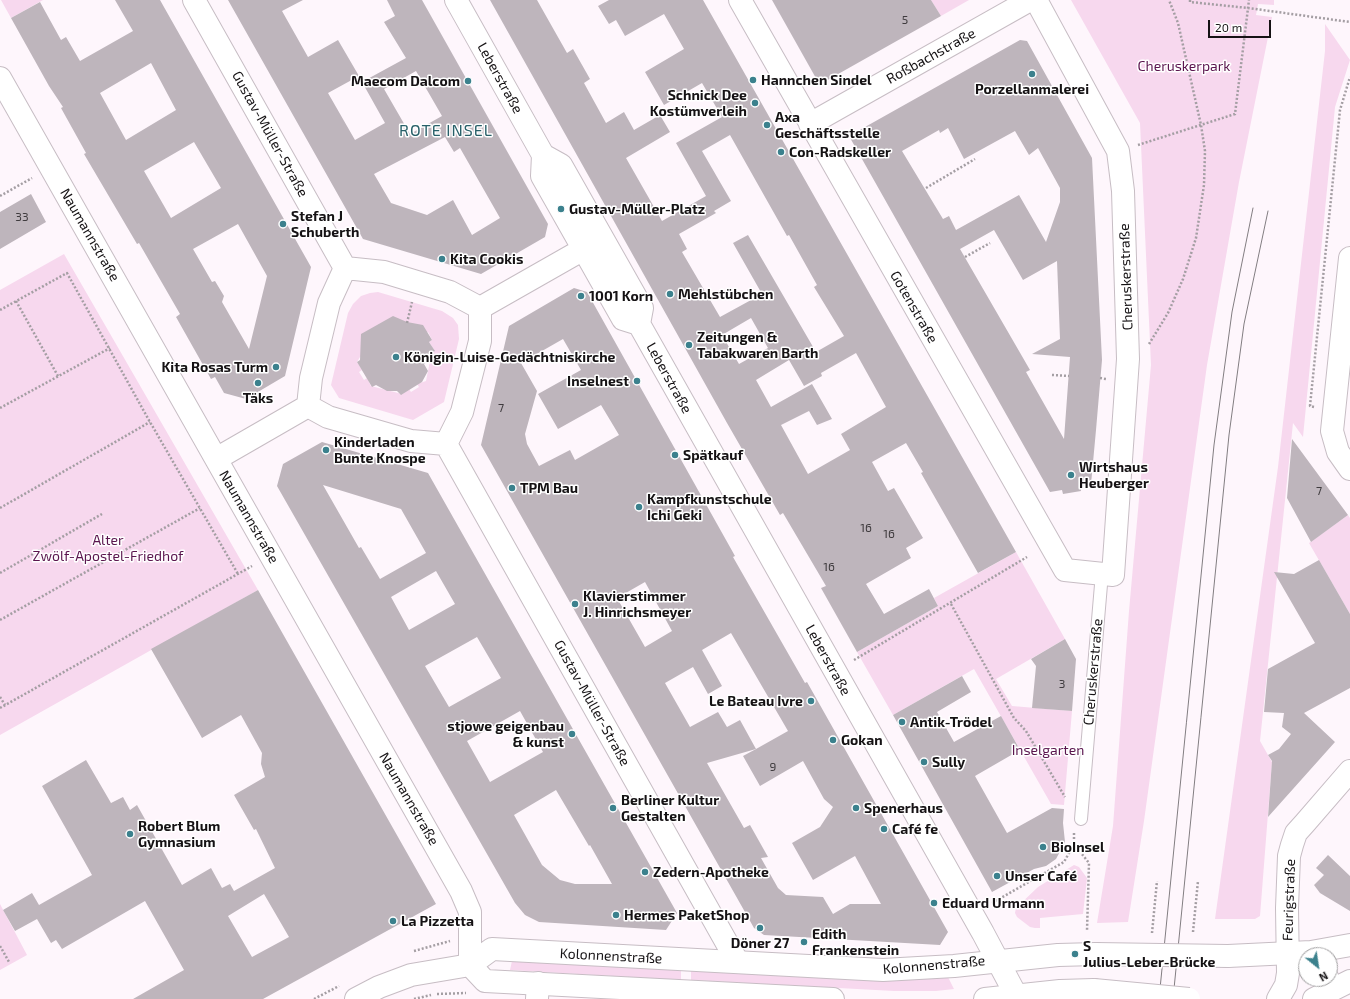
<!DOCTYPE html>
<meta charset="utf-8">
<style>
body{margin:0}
#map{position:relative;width:1350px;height:999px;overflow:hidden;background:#fef6fc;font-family:"Exo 2",sans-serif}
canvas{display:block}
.north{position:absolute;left:1298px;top:947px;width:40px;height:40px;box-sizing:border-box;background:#fff;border:1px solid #a1a0a1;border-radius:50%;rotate:150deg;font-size:11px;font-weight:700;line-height:16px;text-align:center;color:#151214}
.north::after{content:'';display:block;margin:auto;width:14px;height:18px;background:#3b818d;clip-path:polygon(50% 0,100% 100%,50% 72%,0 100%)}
.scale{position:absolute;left:1208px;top:20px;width:63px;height:18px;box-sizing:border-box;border:2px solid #151214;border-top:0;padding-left:5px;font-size:12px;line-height:14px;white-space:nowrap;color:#151214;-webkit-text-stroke:3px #fff;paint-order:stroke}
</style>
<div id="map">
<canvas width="1350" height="999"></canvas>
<div class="north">N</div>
<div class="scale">20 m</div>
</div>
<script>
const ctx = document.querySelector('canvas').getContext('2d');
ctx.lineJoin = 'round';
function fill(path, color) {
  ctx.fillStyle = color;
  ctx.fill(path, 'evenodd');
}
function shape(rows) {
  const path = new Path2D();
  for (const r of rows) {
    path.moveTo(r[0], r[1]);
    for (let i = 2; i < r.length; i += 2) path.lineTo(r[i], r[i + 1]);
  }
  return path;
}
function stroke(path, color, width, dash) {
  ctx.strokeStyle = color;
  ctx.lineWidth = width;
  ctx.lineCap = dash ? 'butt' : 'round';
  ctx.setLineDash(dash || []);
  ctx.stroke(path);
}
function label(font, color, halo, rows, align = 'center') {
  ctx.font = font + ' "Exo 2",sans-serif';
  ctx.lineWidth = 3;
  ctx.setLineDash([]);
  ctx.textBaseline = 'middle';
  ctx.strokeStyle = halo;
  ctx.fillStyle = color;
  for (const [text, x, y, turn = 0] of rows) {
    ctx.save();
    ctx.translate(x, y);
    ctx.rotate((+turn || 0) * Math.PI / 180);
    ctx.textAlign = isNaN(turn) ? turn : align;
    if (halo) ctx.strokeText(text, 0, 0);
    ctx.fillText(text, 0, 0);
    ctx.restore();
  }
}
const green = shape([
 [1,0,43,0,11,18],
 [931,0,969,0,941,16],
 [1071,0,1274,0,1274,5,1258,4,1256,15,1272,17,1239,182,1207,365,1144,821,1128,922,1097,923,1113,826,1129,611,1151,365,1140,123],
 [1325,24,1350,60,1335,107,1303,437,1293,423,1260,741,1272,762,1260,916,1255,919,1215,919,1278,467,1325,51],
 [64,254,258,590,0,735,0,290],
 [378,292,442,311,453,318,458,325,459,339,444,402,413,420,339,398,331,385,348,313,353,304,361,296,370,293],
 [428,332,432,340,429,342,434,350,431,356,426,381,417,384,419,387,411,392,409,389,402,394,371,386,367,378,364,380,359,372,362,370,357,362,360,357],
 [1348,515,1350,518,1350,614,1309,543],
 [1016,552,1065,639,996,679,1012,706,1072,711,1064,805,1051,804,974,669,893,715,857,652,938,606,934,598],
 [1074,865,1079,867,1087,878,1083,914,1040,918,1040,928,1035,928,1030,927,1017,917,1015,913,1016,908,1038,887],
 [0,904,27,955,0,970],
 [512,961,681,970,681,980,510,970],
 [691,971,878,981,948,977,954,989,936,991,894,991,691,980]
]);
const building = shape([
 [115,0,160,0,311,267,285,376,246,399,224,393,215,377,211,379,176,317,180,314,139,243,137,244,84,154,86,153,61,108,63,107,49,86,11,18,40,2,61,40,66,37,80,61,133,31],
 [151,63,176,110,126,140,100,93],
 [194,142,221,188,171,218,144,171],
 [238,224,267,276,249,349,222,302,224,296,215,281,212,282,193,249],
 [228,0,303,0,282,11,308,57,338,40,359,76,328,93,355,140,385,123,362,82,406,58,384,22,395,16,387,0,422,0,548,224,545,237,481,274,363,239],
 [416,71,442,116,410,134,384,89],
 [445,137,454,152,460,148,500,218,472,235,453,200,427,215,391,203,374,174],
 [490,0,537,0,567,53,573,49,590,79,584,83,606,123,624,112,634,130,660,115,670,132,626,158,662,221,706,196,676,143,722,117,702,83,664,105,645,72,684,49,664,14,625,36,616,20,609,24,598,6,609,0,703,0,1016,552,978,573,921,473,923,472,906,443,872,462,888,491,894,488,923,538,906,548,911,558,866,584,884,614,929,589,938,606,857,652,821,588,826,586,783,513,780,515,727,423],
 [730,135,787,236,789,235,817,285,814,287,844,336,816,352,748,235,733,243,762,294,720,317,682,252,687,249,679,234,716,213,714,211,731,201,702,151],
 [751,318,768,348,739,364,722,335],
 [856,353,886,407,841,434,850,450,808,474,781,425,809,411,817,425,832,419,812,384,771,407,756,380,789,360,804,386,822,376,821,373],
 [772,0,931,0,941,16,824,82,817,80],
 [1020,40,1027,41,1092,158,1102,360,1096,430,1091,484,1080,486,1081,491,1063,494,1062,490,1050,492,849,136],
 [948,128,964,159,1015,131,1029,155,1038,148,1060,188,1060,202,1046,242,1019,195,956,230,949,216,943,219,902,151,939,130,940,133],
 [994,230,1023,280,1057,261,1060,339,1032,354,1070,357,1064,439,1026,372,1030,370,960,249],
 [31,194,46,222,0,249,0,212],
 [574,288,587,292,735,556,733,557,805,683,807,682,948,932,940,945,764,935,754,928,481,445,509,326],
 [563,339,581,370,538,394,558,429,601,405,619,435,575,460,570,450,539,466,527,444,525,434,537,391,521,363],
 [645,582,672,631,645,647,617,598],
 [731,633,788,731,756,749,740,720,727,727,718,712,690,727,665,683,693,667,708,694,722,686,702,650],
 [756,749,743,756,760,786,803,761,824,799,833,807,820,827,792,843,813,880,855,856,881,904,850,904,833,914,823,897,786,895,778,888,761,858,768,857,750,825,744,828,707,763],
 [393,316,407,322,423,325,432,340,429,342,435,351,431,353,431,359,424,364,428,371,422,382,401,395,397,391,387,391,376,385,372,387,357,362,360,360,361,334],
 [1292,439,1348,515,1311,542,1287,498],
 [322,442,428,473,677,913,666,930,539,922,525,915,515,903,277,486,283,464],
 [323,485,401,509,426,553,380,579,361,547,359,548],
 [436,571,455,604,409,630,391,597],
 [477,637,501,678,449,707,425,666],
 [520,711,543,752,490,782,467,741],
 [556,790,589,846,590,845,612,884,575,884,560,880,542,865,514,815],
 [1319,560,1350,614,1350,688,1304,713,1335,742,1268,817,1272,761,1268,755,1279,749,1291,734,1282,727,1284,713,1264,712,1268,669,1315,643,1274,572,1294,574],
 [258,590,436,904,263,999,133,999,184,970,145,901,62,949,56,940,51,943,37,919,15,931,3,910,32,893,39,905,92,875,42,786,86,760,111,803,123,797,130,810,137,805,182,885,211,868,222,888,230,884,234,891,275,868,256,829,254,830,234,795,265,777,261,764,262,753,241,715,202,738,151,649],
 [264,894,289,937,252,957,228,916],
 [1065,639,1076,659,1072,711,1032,708,1036,666,1031,659],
 [962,676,971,692,937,712,954,742,1001,716,1020,750,975,776,1007,833,1052,808,1064,809,1063,823,1065,842,1056,859,1046,866,1034,869,992,892,893,715],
 [1328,855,1350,876,1350,911,1320,893,1314,885,1324,875,1316,868]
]);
const path = shape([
 [1190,0,1190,2,1248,8,1350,22],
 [1138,145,1235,114,1249,0],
 [926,188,975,159],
 [0,196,32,178],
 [965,257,990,243],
 [16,301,58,376],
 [0,310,67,273,150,422,238,574],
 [407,323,412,302],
 [1149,344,1168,313,1183,279,1196,238,1204,185,1205,151,1201,125,1178,23,1169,0],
 [1052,375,1069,376],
 [1100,378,1106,379],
 [1314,407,1310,406,1340,110,1350,77],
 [0,408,110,348],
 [0,508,150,422],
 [0,573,102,514],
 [951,604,1014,718,1026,731,1065,797],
 [0,620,200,508],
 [854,660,1027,557],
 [0,697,5,705],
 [0,708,252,566],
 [1074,833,1074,844,1089,863,1087,931],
 [992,903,1064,862,1074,844],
 [1193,932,1198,881],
 [1152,933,1157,881],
 [0,946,9,962],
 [414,951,450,941],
 [437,994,466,993],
 [314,999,339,986],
 [414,999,431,995]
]);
const lane = shape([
 [1081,819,1102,573],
 [1330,966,1331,974,1338,988]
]);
const street = shape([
 [194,0,345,268],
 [456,0,543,155,561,165,642,308,639,324,983,933,1018,999],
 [740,0,1065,570,1113,575,1128,359,1123,191,1118,151,1036,0],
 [0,78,461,891,470,912,470,965],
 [810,124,1030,0],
 [543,155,542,176,567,220,623,319,639,324],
 [1350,258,1332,431,1338,452,1350,469],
 [345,268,384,272,450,292,480,308,480,341,462,412,446,444,411,441,328,417,308,406,311,378,329,303,345,268],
 [480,308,596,242],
 [446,444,737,961],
 [216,459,308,406],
 [537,999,538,983],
 [1278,999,1286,985,1288,973,1287,908,1289,856,1292,845,1296,833,1305,823,1350,771]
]);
const secondary = shape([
 [1228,956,1311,952,1350,945],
 [470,965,485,981,833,999],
 [356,999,379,987,411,975,470,965,492,949,883,970,954,966,1058,955,1096,954],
 [985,999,1060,991,1094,990],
 [1314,999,1350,981]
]);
const tram = shape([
 [1159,999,1214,445,1232,312,1253,208],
 [1173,999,1229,435,1244,324,1268,211]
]);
const secondaryBridge = shape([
 [1096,954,1228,956],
 [1094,990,1189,999]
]);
const markers = [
 [1032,74,4,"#3b818d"],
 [753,80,4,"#3b818d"],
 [468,81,4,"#3b818d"],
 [755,103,4,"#3b818d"],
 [767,125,4,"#3b818d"],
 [781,152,4,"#3b818d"],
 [561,209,4,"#3b818d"],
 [283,224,4,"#3b818d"],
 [442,259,4,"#3b818d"],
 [670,294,4,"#3b818d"],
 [581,296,4,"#3b818d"],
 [689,345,4,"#3b818d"],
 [396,357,4,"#3b818d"],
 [276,367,4,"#3b818d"],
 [637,381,4,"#3b818d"],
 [258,383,4,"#3b818d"],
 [326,450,4,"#3b818d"],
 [675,455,4,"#3b818d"],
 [1071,475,4,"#3b818d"],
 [512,488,4,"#3b818d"],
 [639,507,4,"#3b818d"],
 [575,604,4,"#3b818d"],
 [811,701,4,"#3b818d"],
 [902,722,4,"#3b818d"],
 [572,734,4,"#3b818d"],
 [833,740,4,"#3b818d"],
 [924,762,4,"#3b818d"],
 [613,808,4,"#3b818d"],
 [856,808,4,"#3b818d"],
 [884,829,4,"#3b818d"],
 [130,834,4,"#3b818d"],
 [1043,847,4,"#3b818d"],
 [645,872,4,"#3b818d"],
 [997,876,4,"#3b818d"],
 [934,903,4,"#3b818d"],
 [616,915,4,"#3b818d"],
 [393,921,4,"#3b818d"],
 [760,928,4,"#3b818d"],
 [804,942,4,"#3b818d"],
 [1075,954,4,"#3b818d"]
];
const numberNames = [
 ["5",905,20],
 ["33",22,217],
 ["7",501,408],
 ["7",1319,491],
 ["16",866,528],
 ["16",889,534],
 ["16",829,567],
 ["3",1062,684],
 ["9",773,767]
];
const streetNames = [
 ["Roßbachstraße",931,56,-29],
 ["Leberstraße",500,78,61],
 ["Gustav-Müller-Straße",270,134,61],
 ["Naumannstraße",90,235,60],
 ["Cheruskerstraße",1126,277,-92],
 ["Gotenstraße",914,307,60],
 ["Leberstraße",669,378,61],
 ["Naumannstraße",249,517,60],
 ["Leberstraße",828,660,61],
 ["Cheruskerstraße",1093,672,-85],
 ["Gustav-Müller-Straße",592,703,61],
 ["Naumannstraße",409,799,60],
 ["Feurigstraße",1289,900,-88],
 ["Kolonnenstraße",611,956,3],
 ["Kolonnenstraße",934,965,-5]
];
const parkNames = [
 ["Cheruskerpark",1184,66],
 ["Alter",108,540],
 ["Zwölf-Apostel-Friedhof",108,556],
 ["Inselgarten",1048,750]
];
const poiNames = [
 ["Hannchen Sindel",761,80],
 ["Maecom Dalcom",460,81,"right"],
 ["Porzellanmalerei",1032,89,"center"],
 ["Schnick Dee",747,95,"right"],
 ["Kostümverleih",747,111,"right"],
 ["Axa",775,117],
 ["Geschäftsstelle",775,133],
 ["Con-Radskeller",789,152],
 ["Gustav-Müller-Platz",569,209],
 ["Stefan J",291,216],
 ["Schuberth",291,232],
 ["Kita Cookis",450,259],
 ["Mehlstübchen",678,294],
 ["1001 Korn",589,296],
 ["Zeitungen &",697,337],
 ["Tabakwaren Barth",697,353],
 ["Königin-Luise-Gedächtniskirche",404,357],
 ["Kita Rosas Turm",268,367,"right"],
 ["Inselnest",629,381,"right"],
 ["Täks",258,398,"center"],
 ["Kinderladen",334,442],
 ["Bunte Knospe",334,458],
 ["Spätkauf",683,455],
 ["Wirtshaus",1079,467],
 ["Heuberger",1079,483],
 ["TPM Bau",520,488],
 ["Kampfkunstschule",647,499],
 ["Ichi Geki",647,515],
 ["Klavierstimmer",583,596],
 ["J. Hinrichsmeyer",583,612],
 ["Le Bateau Ivre",803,701,"right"],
 ["Antik-Trödel",910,722],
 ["stjowe geigenbau",564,726,"right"],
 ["& kunst",564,742,"right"],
 ["Gokan",841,740],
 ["Sully",932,762],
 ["Berliner Kultur",621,800],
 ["Gestalten",621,816],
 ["Spenerhaus",864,808],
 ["Robert Blum",138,826],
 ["Gymnasium",138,842],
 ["Café fe",892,829],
 ["BioInsel",1051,847],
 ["Zedern-Apotheke",653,872],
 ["Unser Café",1005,876],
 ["Eduard Urmann",942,903],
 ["Hermes PaketShop",624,915],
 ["La Pizzetta",401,921],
 ["Edith",812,934],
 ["Frankenstein",812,950],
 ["Döner 27",760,943,"center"],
 ["S",1083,946],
 ["Julius-Leber-Brücke",1083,962]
];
const quarterNames = [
 ["ROTE INSEL",446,131]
];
fill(green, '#f7d8ee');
fill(building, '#beb5bc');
stroke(lane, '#c7bdc4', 14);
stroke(street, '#c7bdc4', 24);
stroke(secondary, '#c7bdc4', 24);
stroke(path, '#a49ea3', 2.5, [2, 2]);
stroke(lane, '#fff', 12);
stroke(street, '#fff', 22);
stroke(secondary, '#fff', 22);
stroke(tram, '#827d81', 1);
stroke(secondaryBridge, '#c7bdc4', 24, []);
stroke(secondaryBridge, '#fff', 22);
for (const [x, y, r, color] of markers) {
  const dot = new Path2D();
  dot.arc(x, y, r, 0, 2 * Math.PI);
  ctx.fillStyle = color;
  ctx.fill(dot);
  stroke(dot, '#fff', 1.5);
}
label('12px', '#3f3b3e', null, numberNames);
label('14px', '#151214', '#fff', streetNames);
label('14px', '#5a154e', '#fff', parkNames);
label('bold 14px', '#151214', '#fff', poiNames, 'left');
ctx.letterSpacing = '1px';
label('16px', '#286069', '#fff', quarterNames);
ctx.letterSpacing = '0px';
</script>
